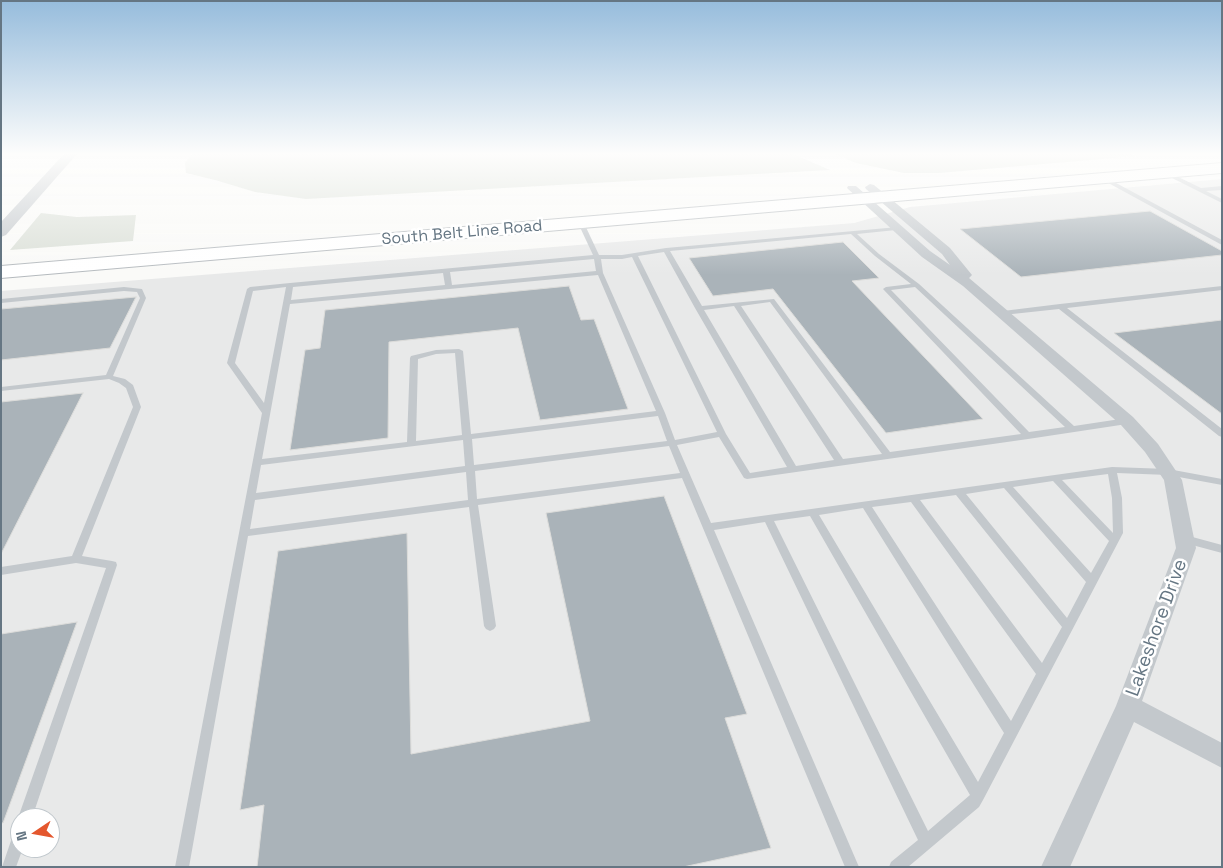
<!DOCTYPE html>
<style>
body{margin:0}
#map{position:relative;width:1223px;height:868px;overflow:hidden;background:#fafaf8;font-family:"Space Grotesk",sans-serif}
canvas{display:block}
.frame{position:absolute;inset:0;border:2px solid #657683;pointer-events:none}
.north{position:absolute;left:10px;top:808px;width:50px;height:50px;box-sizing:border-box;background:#fff;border:1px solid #c1c8cd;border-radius:50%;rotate:258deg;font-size:14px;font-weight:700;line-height:20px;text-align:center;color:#657683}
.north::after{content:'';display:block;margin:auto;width:18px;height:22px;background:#e4572e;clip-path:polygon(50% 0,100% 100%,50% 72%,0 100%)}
</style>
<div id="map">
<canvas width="1223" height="868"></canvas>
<div class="frame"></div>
<div class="north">N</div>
</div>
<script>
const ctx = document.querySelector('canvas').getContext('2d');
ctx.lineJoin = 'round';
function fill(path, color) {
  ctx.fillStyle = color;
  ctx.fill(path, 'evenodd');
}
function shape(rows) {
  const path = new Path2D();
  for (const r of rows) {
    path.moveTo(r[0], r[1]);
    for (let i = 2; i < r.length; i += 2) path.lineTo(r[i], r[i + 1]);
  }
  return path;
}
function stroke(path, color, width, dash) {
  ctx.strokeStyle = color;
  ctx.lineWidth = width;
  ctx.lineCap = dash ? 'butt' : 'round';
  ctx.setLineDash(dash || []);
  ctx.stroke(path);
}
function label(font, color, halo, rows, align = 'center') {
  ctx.font = font + ' "Space Grotesk",sans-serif';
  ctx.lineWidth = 5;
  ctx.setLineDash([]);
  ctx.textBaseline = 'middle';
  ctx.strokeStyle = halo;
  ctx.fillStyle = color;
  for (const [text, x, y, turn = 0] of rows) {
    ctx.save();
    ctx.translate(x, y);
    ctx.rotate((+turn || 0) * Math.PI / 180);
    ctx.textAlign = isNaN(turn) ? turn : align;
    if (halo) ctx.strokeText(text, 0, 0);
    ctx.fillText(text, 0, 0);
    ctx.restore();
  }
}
const built = shape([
 [1222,179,1222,867,1,867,1,291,854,223,910,207],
 [20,818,50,818,50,848,20,848]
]);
const green = shape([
 [192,154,793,154,830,170,306,199,255,192,215,180,186,173,185,163],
 [835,154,1131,154,1137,156,939,173,904,173,856,163],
 [41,213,77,217,136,215,133,241,10,250]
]);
const building = shape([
 [1150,211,1222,251,1222,255,1021,277,960,229,1150,211],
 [843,242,879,278,852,281,983,419,886,433,773,289,713,296,689,258,843,242],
 [569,286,581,320,594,319,628,409,540,420,518,328,389,342,388,438,290,450,305,350,320,348,325,310,569,286],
 [136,297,110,348,1,360,1,309,136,297],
 [1222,320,1222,414,1114,333,1222,320],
 [83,393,1,554,1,402,83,393],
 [664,496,747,714,725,718,771,848,683,867,257,867,264,805,240,810,278,551,407,533,411,754,590,721,546,513,664,496],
 [77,622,3,823,1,823,1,634,77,622]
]);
const service = shape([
 [1164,172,1168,172,1201,188,1222,186,1222,190,1206,191,1222,199,1222,203,1164,174,1164,172],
 [1101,177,1105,177,1222,240,1222,245,1101,179,1101,177],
 [581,221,584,223,599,255,622,255,666,248,898,227,899,228,896,230,857,234,879,254,919,284,1074,426,1127,418,1131,421,1127,424,1028,439,747,479,744,478,719,437,677,445,711,523,1112,467,1168,469,1222,479,1222,485,1168,475,1117,473,1122,498,1123,533,983,800,979,807,908,867,889,867,891,862,918,840,765,522,714,530,859,867,845,867,682,478,478,505,496,626,494,629,490,631,486,629,484,626,469,507,248,536,189,867,175,867,262,413,227,363,247,289,250,287,290,283,593,255,578,223,581,221],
 [851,234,875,256,911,284,886,287,883,289,1021,434,890,452,774,299,702,306,670,251,851,234],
 [664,252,695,308,787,467,750,473,726,434,638,256,664,252],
 [632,257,717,432,675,440,665,413,603,273,601,259,622,259,632,257],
 [594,259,596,271,452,285,450,272,594,259],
 [443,273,445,285,291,300,293,287,443,273],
 [598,275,656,411,471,434,463,351,459,349,436,350,411,356,410,358,407,442,262,459,290,304,598,275],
 [286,287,264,403,235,363,253,291,286,287],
 [915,287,1065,427,1029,432,891,290,915,287],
 [770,302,882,454,843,459,741,306,770,302],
 [734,306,834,460,796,466,704,310,734,306],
 [455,353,462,435,416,441,418,359,436,354,455,353],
 [658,416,667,441,474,465,472,439,658,416],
 [463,440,465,466,256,493,261,465,463,440],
 [669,446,680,473,477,499,475,471,669,446],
 [466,472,468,500,250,529,255,500,466,472],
 [1108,474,1112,498,1113,533,1062,480,1108,474],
 [1053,481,1109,541,1091,573,1013,487,1053,481],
 [1004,488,1086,582,1067,618,966,494,1004,488],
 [956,495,1062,627,1042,663,920,500,956,495],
 [911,502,1036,674,1011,721,872,507,911,502],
 [863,508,1004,733,978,782,819,515,863,508],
 [810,516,970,795,928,831,774,521,810,516],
 [1222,286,1222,290,1067,308,1222,429,1222,437,1219,436,1059,309,1003,315,999,313,1003,311,1060,304,1222,286],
 [124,287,142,289,146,298,113,376,125,379,133,385,141,407,82,556,112,561,116,562,117,565,32,818,20,818,20,823,18,818,106,568,76,563,1,575,1,567,72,556,133,407,126,388,119,383,109,379,1,391,1,387,106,375,140,298,137,292,124,291,1,303,1,299,124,287],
 [1185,535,1222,545,1222,553,1181,542,1180,539,1181,536,1185,535],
 [20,827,20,848,23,848,16,867,2,867,15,829,20,827]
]);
const minor = shape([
 [870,184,874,185,950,248,972,275,969,278,1133,417,1158,444,1182,480,1196,548,1142,701,1222,743,1222,768,1134,722,1070,867,1041,867,1116,706,1176,548,1164,480,1145,452,1121,425,963,286,922,257,847,188,848,186,856,186,930,251,950,265,942,254,866,189,865,187,870,184]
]);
const tertiary = shape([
 [64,154,77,154,6,235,1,237,1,222,64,154]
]);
const primary = shape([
 [1222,163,1222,173,1,278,1,266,1222,163]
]);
const farStreetnames = [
 ["South Belt Line Road",462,233,-5]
];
const streetNames = [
 ["Lakeshore Drive",1157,628,-70]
];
fill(built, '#e8e9e9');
fill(green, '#dadfd7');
fill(building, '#aab3b9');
stroke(building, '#dcdcda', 1);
stroke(primary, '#b5babe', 2);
fill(service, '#c3c8cc');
fill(minor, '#c3c8cc');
fill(tertiary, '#c3c8cc');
fill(primary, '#fff');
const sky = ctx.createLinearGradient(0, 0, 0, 275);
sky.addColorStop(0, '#96bcdc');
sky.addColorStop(0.56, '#fdfdfc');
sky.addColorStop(1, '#fdfdfc00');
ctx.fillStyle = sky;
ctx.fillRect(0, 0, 1223, 275);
label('16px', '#657683', '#fff', farStreetnames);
label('19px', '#657683', '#fff', streetNames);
</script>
